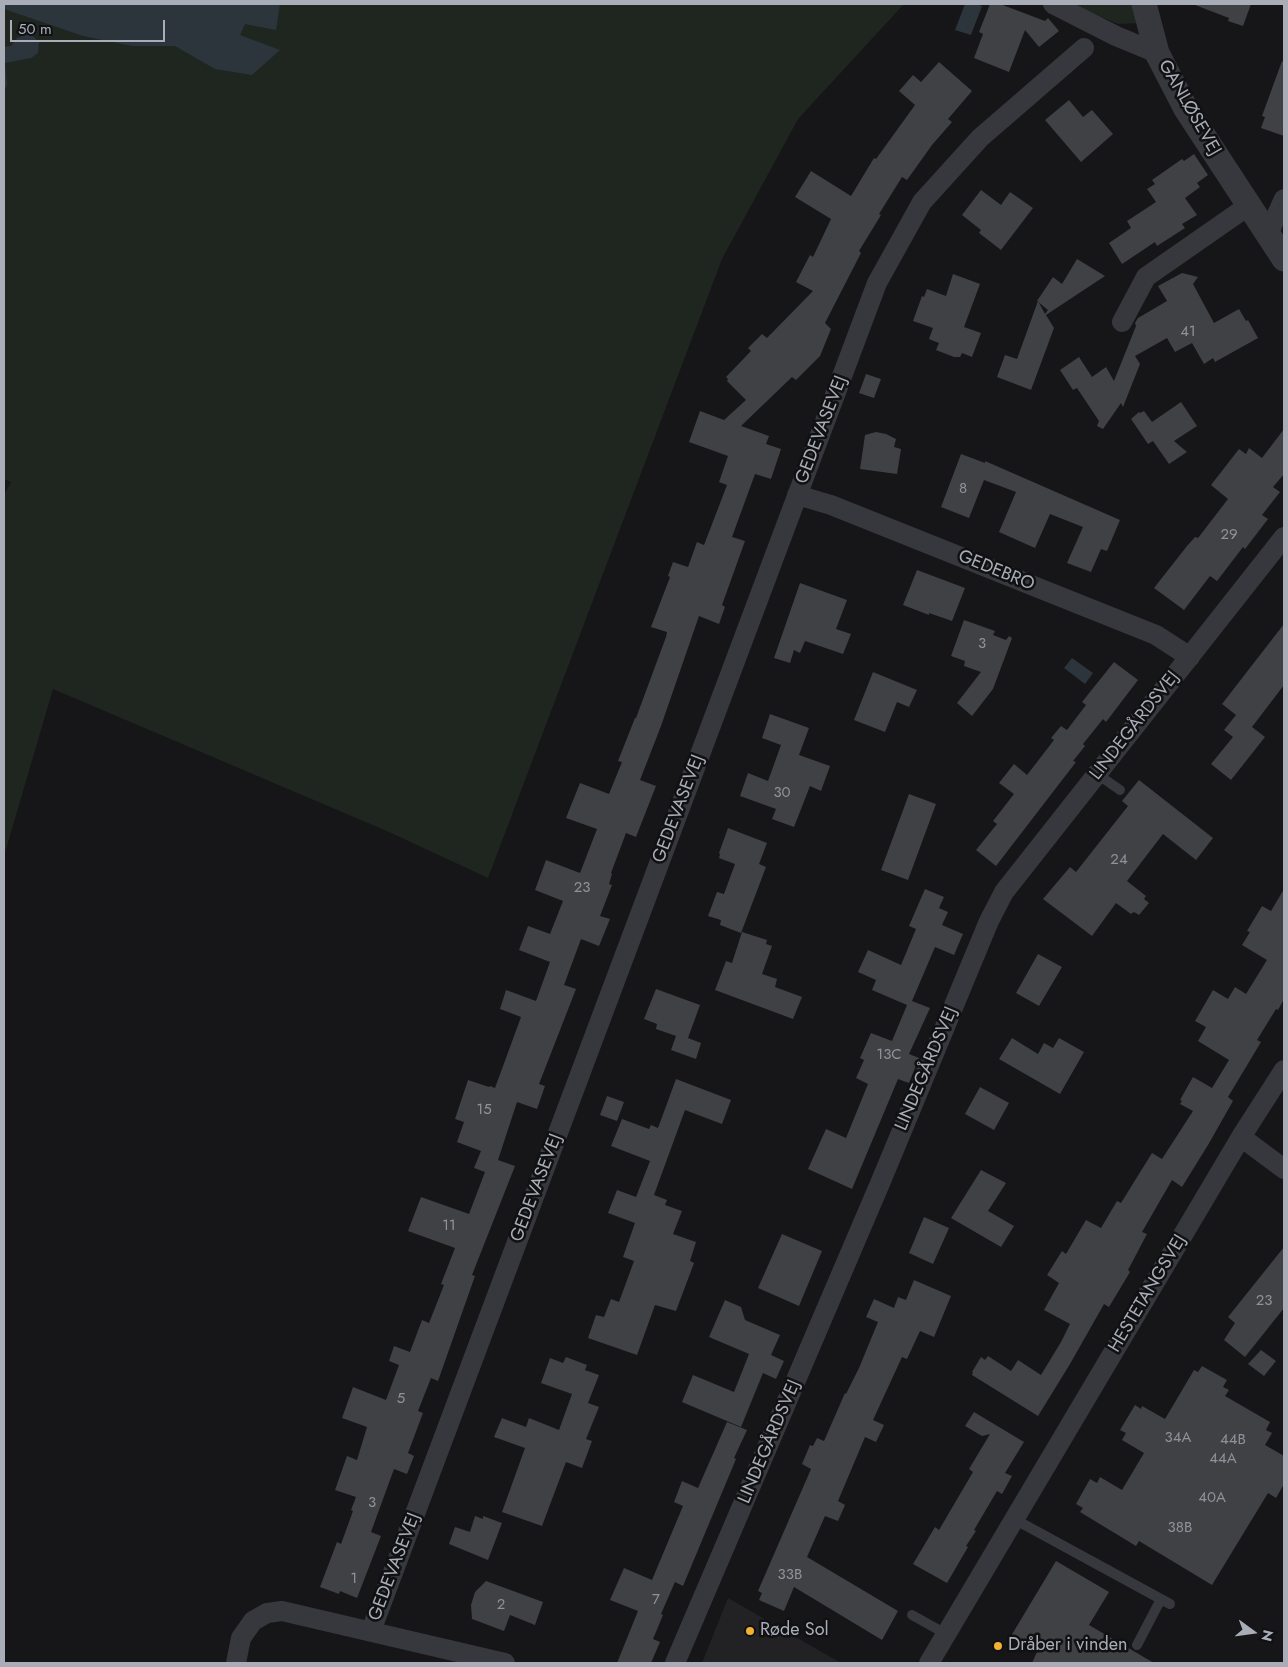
<!DOCTYPE html>
<meta charset="utf-8">
<style>
body{margin:0}
#map{position:relative;width:1288px;height:1667px;overflow:hidden;background:#161618;font-family:Jost,sans-serif}
canvas{display:block}
.frame{position:absolute;inset:0;border:5px solid #a8adb8;pointer-events:none}
.north{position:absolute;left:1228px;top:1607px;width:50px;height:50px;-webkit-text-stroke:4px #111113;paint-order:stroke;rotate:104deg;font-size:14px;font-weight:700;line-height:20px;text-align:center;color:#a8adb8}
.north::after{content:'';display:block;margin:auto;width:18px;height:22px;background:#a8adb8;clip-path:polygon(50% 0,100% 100%,50% 72%,0 100%)}
.scale{position:absolute;left:10px;top:20px;width:155px;height:22px;box-sizing:border-box;border:2px solid #a8adb8;border-top:0;padding-left:6px;font-size:15px;line-height:18px;white-space:nowrap;color:#a8adb8;-webkit-text-stroke:4px #111113;paint-order:stroke}
</style>
<div id="map">
<canvas width="1288" height="1667"></canvas>
<div class="frame"></div>
<div class="north">N</div>
<div class="scale">50 m</div>
</div>
<script>
const ctx = document.querySelector('canvas').getContext('2d');
ctx.lineJoin = 'round';
function fill(path, color) {
  ctx.fillStyle = color;
  ctx.fill(path, 'evenodd');
}
function shape(rows) {
  const path = new Path2D();
  for (const r of rows) {
    path.moveTo(r[0], r[1]);
    for (let i = 2; i < r.length; i += 2) path.lineTo(r[i], r[i + 1]);
  }
  return path;
}
function stroke(path, color, width, dash) {
  ctx.strokeStyle = color;
  ctx.lineWidth = width;
  ctx.lineCap = dash ? 'butt' : 'round';
  ctx.setLineDash(dash || []);
  ctx.stroke(path);
}
function label(font, color, halo, rows, align = 'center') {
  ctx.font = font + ' Jost,sans-serif';
  ctx.lineWidth = 5;
  ctx.setLineDash([]);
  ctx.textBaseline = 'middle';
  ctx.strokeStyle = halo;
  ctx.fillStyle = color;
  for (const [text, x, y, turn = 0] of rows) {
    ctx.save();
    ctx.translate(x, y);
    ctx.rotate((+turn || 0) * Math.PI / 180);
    ctx.textAlign = isNaN(turn) ? turn : align;
    if (halo) ctx.strokeText(text, 0, 0);
    ctx.fillText(text, 0, 0);
    ctx.restore();
  }
}
const built = shape([
 [728,1598,841,1663,702,1663]
]);
const green = shape([
 [4,4,904,4,798,119,722,259,488,878,389,832,53,689,4,856,4,495,11,482,4,479],
 [1070,4,1134,4,1138,23,1118,24]
]);
const water = shape([
 [4,4,280,4,276,30,245,24,240,35,280,50,252,75,215,69,175,46,132,46,83,36,4,9],
 [965,4,976,4,982,6,971,35,955,30],
 [30,33,39,42,38,53,31,58,5,63,7,85,4,90,4,47,11,46,17,38],
 [1072,658,1093,673,1085,684,1064,668]
]);
const building = shape([
 [990,4,1000,4,1045,21,1048,18,1059,31,1039,47,1025,30,1009,72,974,58,983,34,979,32],
 [1196,4,1251,4,1243,26,1228,21,1229,18,1195,5],
 [1282,61,1284,62,1284,136,1261,128,1265,117,1262,116],
 [939,62,972,91,948,119,952,122,932,145,907,180,902,177,879,214,881,215,859,251,861,253,825,323,831,329,820,356,796,380,792,377,741,426,769,436,766,444,781,449,771,479,755,474,732,537,745,541,722,605,725,607,719,624,699,616,661,726,640,780,656,786,636,837,626,833,611,873,612,874,609,884,612,885,600,916,610,919,599,946,581,939,564,985,576,989,539,1084,545,1086,537,1109,517,1102,498,1160,515,1166,472,1275,475,1276,438,1381,431,1378,418,1411,423,1413,408,1453,414,1456,407,1474,394,1469,371,1532,381,1536,357,1598,340,1591,339,1594,320,1587,337,1542,341,1544,353,1511,351,1510,356,1497,335,1490,347,1456,357,1460,367,1427,342,1418,353,1387,386,1400,399,1365,389,1361,394,1346,410,1352,422,1320,429,1323,444,1285,441,1284,455,1248,408,1231,421,1197,469,1214,485,1172,474,1168,481,1151,457,1142,464,1122,455,1119,468,1080,489,1087,490,1086,495,1088,521,1017,500,1009,506,990,536,1001,550,962,519,950,528,926,550,934,563,901,535,890,546,860,580,873,597,829,566,818,580,783,609,794,622,762,618,761,635,718,636,718,666,637,667,632,651,627,670,577,668,576,673,562,688,567,697,542,704,545,727,485,719,482,728,456,689,442,700,411,724,420,746,400,727,381,728,379,726,377,751,351,748,348,762,334,767,338,813,291,796,282,810,255,813,257,831,219,795,197,811,171,851,196,874,158,876,159,915,105,899,91,913,75,921,82],
 [1069,100,1083,117,1092,110,1113,134,1081,162,1045,120],
 [1194,154,1208,175,1197,183,1200,187,1185,198,1197,215,1182,224,1185,228,1157,246,1155,242,1122,264,1109,243,1131,228,1127,221,1156,202,1147,189,1155,184,1152,180,1182,159,1184,161],
 [981,190,1001,205,1010,192,1033,208,1001,250,979,233,981,230,962,215],
 [1077,259,1105,276,1046,315,1054,328,1031,390,997,377,1005,355,1017,359,1038,301,1045,314,1048,310,1037,301,1053,277,1062,284],
 [1182,273,1198,277,1193,284,1214,323,1239,309,1246,321,1248,320,1258,338,1215,362,1213,358,1204,364,1192,343,1175,352,1167,338,1135,356,1140,364,1123,407,1121,403,1103,429,1097,426,1099,421,1077,388,1073,390,1060,370,1079,357,1092,377,1106,367,1114,381,1136,326,1135,323,1138,318,1167,301,1158,286],
 [953,274,980,284,964,327,981,333,972,357,962,353,960,357,954,357,936,350,939,343,929,339,933,328,913,321,922,296,924,297,927,289,946,296],
 [866,374,881,379,874,398,859,393],
 [1181,402,1197,426,1174,441,1187,452,1169,464,1153,441,1148,444,1131,419,1139,412,1140,413,1144,411,1152,422],
 [1284,429,1284,474,1273,487,1280,492,1262,515,1268,519,1245,549,1243,547,1217,581,1210,576,1184,610,1154,588,1187,546,1195,537,1198,538,1228,499,1211,485,1239,449,1246,454,1249,448,1262,458],
 [876,432,886,434,896,439,894,447,901,449,897,474,860,469,865,435],
 [961,454,985,463,985,461,1120,520,1107,551,1101,549,1091,572,1067,563,1083,527,1050,514,1035,548,999,532,1016,492,984,480,969,518,941,507],
 [917,570,965,588,952,621,929,613,929,615,903,605],
 [800,583,847,600,836,629,851,634,843,654,805,641,800,653,794,650,790,663,774,658],
 [964,620,995,631,993,635,1006,640,1009,636,1012,638,993,689,972,716,957,703,981,672,964,666,965,661,951,656],
 [1284,624,1284,685,1252,727,1265,737,1231,780,1211,764,1233,737,1224,730,1236,715,1222,704],
 [1114,662,1138,680,1106,722,1103,719,1083,744,1085,746,1073,761,1076,762,996,866,976,850,997,824,993,821,1014,794,999,783,1014,764,1027,775,1054,740,1051,738,1061,726,1067,730,1086,705,1082,702],
 [873,672,917,690,909,707,897,702,885,732,854,720],
 [770,714,809,728,799,755,830,766,821,791,810,786,794,827,772,819,776,809,740,796,748,773,768,781,781,745,762,738],
 [1139,780,1213,838,1196,860,1163,834,1127,881,1146,896,1144,899,1149,903,1139,915,1134,912,1131,914,1116,903,1092,936,1043,899,1070,867,1076,872,1128,806,1122,801],
 [909,794,936,804,908,880,881,870],
 [728,828,767,843,759,864,766,867,741,933,720,925,721,920,708,916,717,892,724,894,735,864,719,858,720,854,719,853],
 [925,889,944,897,939,908,948,912,942,925,963,934,954,955,935,947,912,1001,930,1008,909,1054,919,1058,909,1083,898,1079,852,1189,808,1169,826,1129,846,1138,868,1084,856,1078,864,1060,860,1058,871,1033,892,1041,907,1005,872,990,876,980,858,972,868,950,901,965,916,929,909,926],
 [1284,889,1284,999,1278,1010,1276,1009,1257,1040,1261,1042,1228,1097,1233,1101,1208,1145,1182,1187,1172,1180,1142,1232,1147,1234,1128,1270,1130,1272,1109,1307,1104,1304,1070,1364,1038,1416,972,1375,973,1372,972,1372,981,1357,985,1360,988,1356,1011,1371,1018,1360,1041,1375,1061,1342,1070,1324,1044,1310,1059,1283,1047,1275,1062,1251,1066,1254,1086,1220,1101,1228,1117,1201,1121,1203,1152,1153,1162,1159,1193,1111,1180,1104,1182,1101,1180,1100,1193,1077,1212,1088,1229,1060,1198,1041,1206,1027,1195,1021,1213,990,1228,999,1235,987,1246,994,1267,960,1242,945,1250,932,1247,931,1262,906,1271,911],
 [742,932,767,940,766,944,772,946,762,974,777,979,775,987,802,997,793,1019,715,990,726,961,732,963],
 [1038,954,1062,967,1039,1006,1016,993],
 [656,989,700,1005,688,1038,701,1043,696,1059,671,1050,676,1036,656,1029,657,1024,644,1019],
 [1012,1038,1038,1054,1044,1043,1053,1048,1059,1038,1084,1052,1060,1094,999,1059],
 [676,1079,731,1100,722,1124,685,1110,654,1195,667,1200,665,1205,682,1211,673,1234,696,1242,690,1261,694,1263,676,1311,655,1305,637,1355,588,1338,596,1315,604,1317,611,1299,619,1302,634,1261,623,1257,635,1223,608,1213,617,1190,636,1197,650,1161,611,1146,622,1119,649,1129,651,1125,658,1128],
 [980,1087,1009,1103,994,1130,965,1114],
 [607,1096,624,1102,617,1121,600,1115],
 [981,1170,1006,1183,988,1211,1014,1226,1001,1247,951,1218],
 [924,1217,949,1228,933,1264,909,1253],
 [782,1234,822,1251,799,1306,758,1288],
 [1284,1247,1284,1308,1245,1357,1224,1340,1235,1323,1228,1317],
 [914,1280,951,1296,934,1337,920,1331,907,1359,902,1357,873,1420,884,1425,876,1442,865,1437,838,1501,845,1505,838,1521,825,1516,807,1557,898,1611,882,1640,794,1587,784,1611,759,1600,762,1593,758,1591,811,1469,802,1464,810,1445,813,1446,817,1438,824,1441,845,1393,846,1394,859,1368,878,1322,866,1317,874,1299,894,1308,898,1297,906,1300],
 [725,1300,741,1307,745,1320,780,1335,771,1355,784,1361,776,1379,763,1373,741,1427,682,1402,693,1375,734,1392,749,1354,709,1337],
 [1261,1350,1276,1361,1264,1376,1248,1364],
 [566,1357,587,1365,585,1370,599,1375,588,1403,599,1407,586,1439,592,1441,582,1468,566,1462,542,1526,502,1512,525,1448,494,1437,502,1418,526,1427,529,1418,559,1430,572,1394,541,1383,550,1358,563,1363],
 [1202,1366,1227,1380,1223,1387,1229,1390,1225,1396,1270,1422,1266,1430,1272,1433,1265,1445,1284,1456,1284,1484,1276,1498,1268,1493,1212,1585,1139,1541,1136,1546,1080,1512,1083,1508,1076,1504,1090,1479,1097,1483,1100,1477,1122,1490,1144,1453,1122,1440,1126,1433,1120,1430,1135,1405,1141,1409,1142,1406,1165,1419,1194,1370,1198,1372],
 [974,1412,1024,1442,1005,1473,1012,1476,1002,1494,997,1491,974,1530,976,1531,966,1546,968,1547,947,1583,913,1564,935,1527,939,1530,973,1472,969,1469,990,1434,982,1436,965,1426],
 [727,1422,747,1430,734,1458,736,1459,683,1586,675,1582,661,1614,663,1615,653,1639,660,1642,651,1663,617,1663,638,1611,610,1600,624,1568,652,1580,683,1506,674,1502,682,1481,698,1488],
 [475,1516,483,1519,483,1516,502,1523,488,1560,449,1544,455,1527,470,1532],
 [1056,1561,1109,1592,1089,1625,1154,1663,1032,1663,1037,1652,1011,1636],
 [486,1581,543,1602,535,1625,510,1615,504,1631,472,1619,471,1605,475,1592]
]);
const service = shape([
 [1097,774,1120,790],
 [1014,1519,1170,1604],
 [912,1615,946,1634],
 [1137,1645,1161,1599]
]);
const minor = shape([
 [1053,4,1116,36,1157,53],
 [1268,234,1284,199],
 [1122,322,1146,277,1248,206],
 [797,495,831,505,1156,635,1190,657],
 [1241,1137,1284,1169],
 [371,1631,877,283,922,202,980,138,1084,48],
 [236,1663,241,1638,253,1621,267,1613,282,1611,505,1663],
 [675,1663,881,1181,989,921,1004,892,1284,537],
 [929,1663,1241,1137,1284,1070]
]);
const tertiary = shape([
 [1144,4,1157,53,1186,109,1284,259]
]);
const markers = [
 [750,1631,5,"#f2b134"],
 [998,1646,5,"#f2b134"]
];
const numberNames = [
 ["41",1188,332],
 ["8",963,489],
 ["29",1229,535],
 ["3",982,644],
 ["30",782,793],
 ["24",1119,860],
 ["23",582,888],
 ["13C",889,1055],
 ["15",484,1110],
 ["11",449,1226],
 ["23",1264,1301],
 ["5",401,1399],
 ["34A",1178,1438],
 ["44B",1233,1440],
 ["44A",1223,1459],
 ["40A",1212,1498],
 ["3",372,1503],
 ["38B",1180,1528],
 ["33B",790,1575],
 ["1",354,1579],
 ["7",656,1600],
 ["2",501,1605]
];
const streetNames = [
 ["GANLØSEVEJ",1189,108,60],
 ["GEDEVASEVEJ",822,430,-69],
 ["GEDEBRO",996,571,22],
 ["LINDEGÅRDSVEJ",1135,726,-52],
 ["GEDEVASEVEJ",679,809,-69],
 ["LINDEGÅRDSVEJ",927,1069,-67],
 ["GEDEVASEVEJ",537,1188,-69],
 ["HESTETANGSVEJ",1148,1294,-59],
 ["LINDEGÅRDSVEJ",770,1442,-67],
 ["GEDEVASEVEJ",395,1567,-69]
];
const poiNames = [
 ["Røde Sol",760,1631],
 ["Dråber i vinden",1008,1646]
];
fill(built, '#222225');
fill(green, '#1e261f');
fill(water, '#2c353c');
fill(building, '#404145');
stroke(service, '#37383d', 10);
stroke(minor, '#37383d', 20);
stroke(tertiary, '#37383d', 25);
for (const [x, y, r, color] of markers) {
  const dot = new Path2D();
  dot.arc(x, y, r, 0, 2 * Math.PI);
  ctx.fillStyle = color;
  ctx.fill(dot);
  stroke(dot, '#111113', 2);
}
label('15px', '#8e929b', null, numberNames);
label('18px', '#a8adb8', '#111113', streetNames);
label('18px', '#a8adb8', '#111113', poiNames, 'left');
</script>
